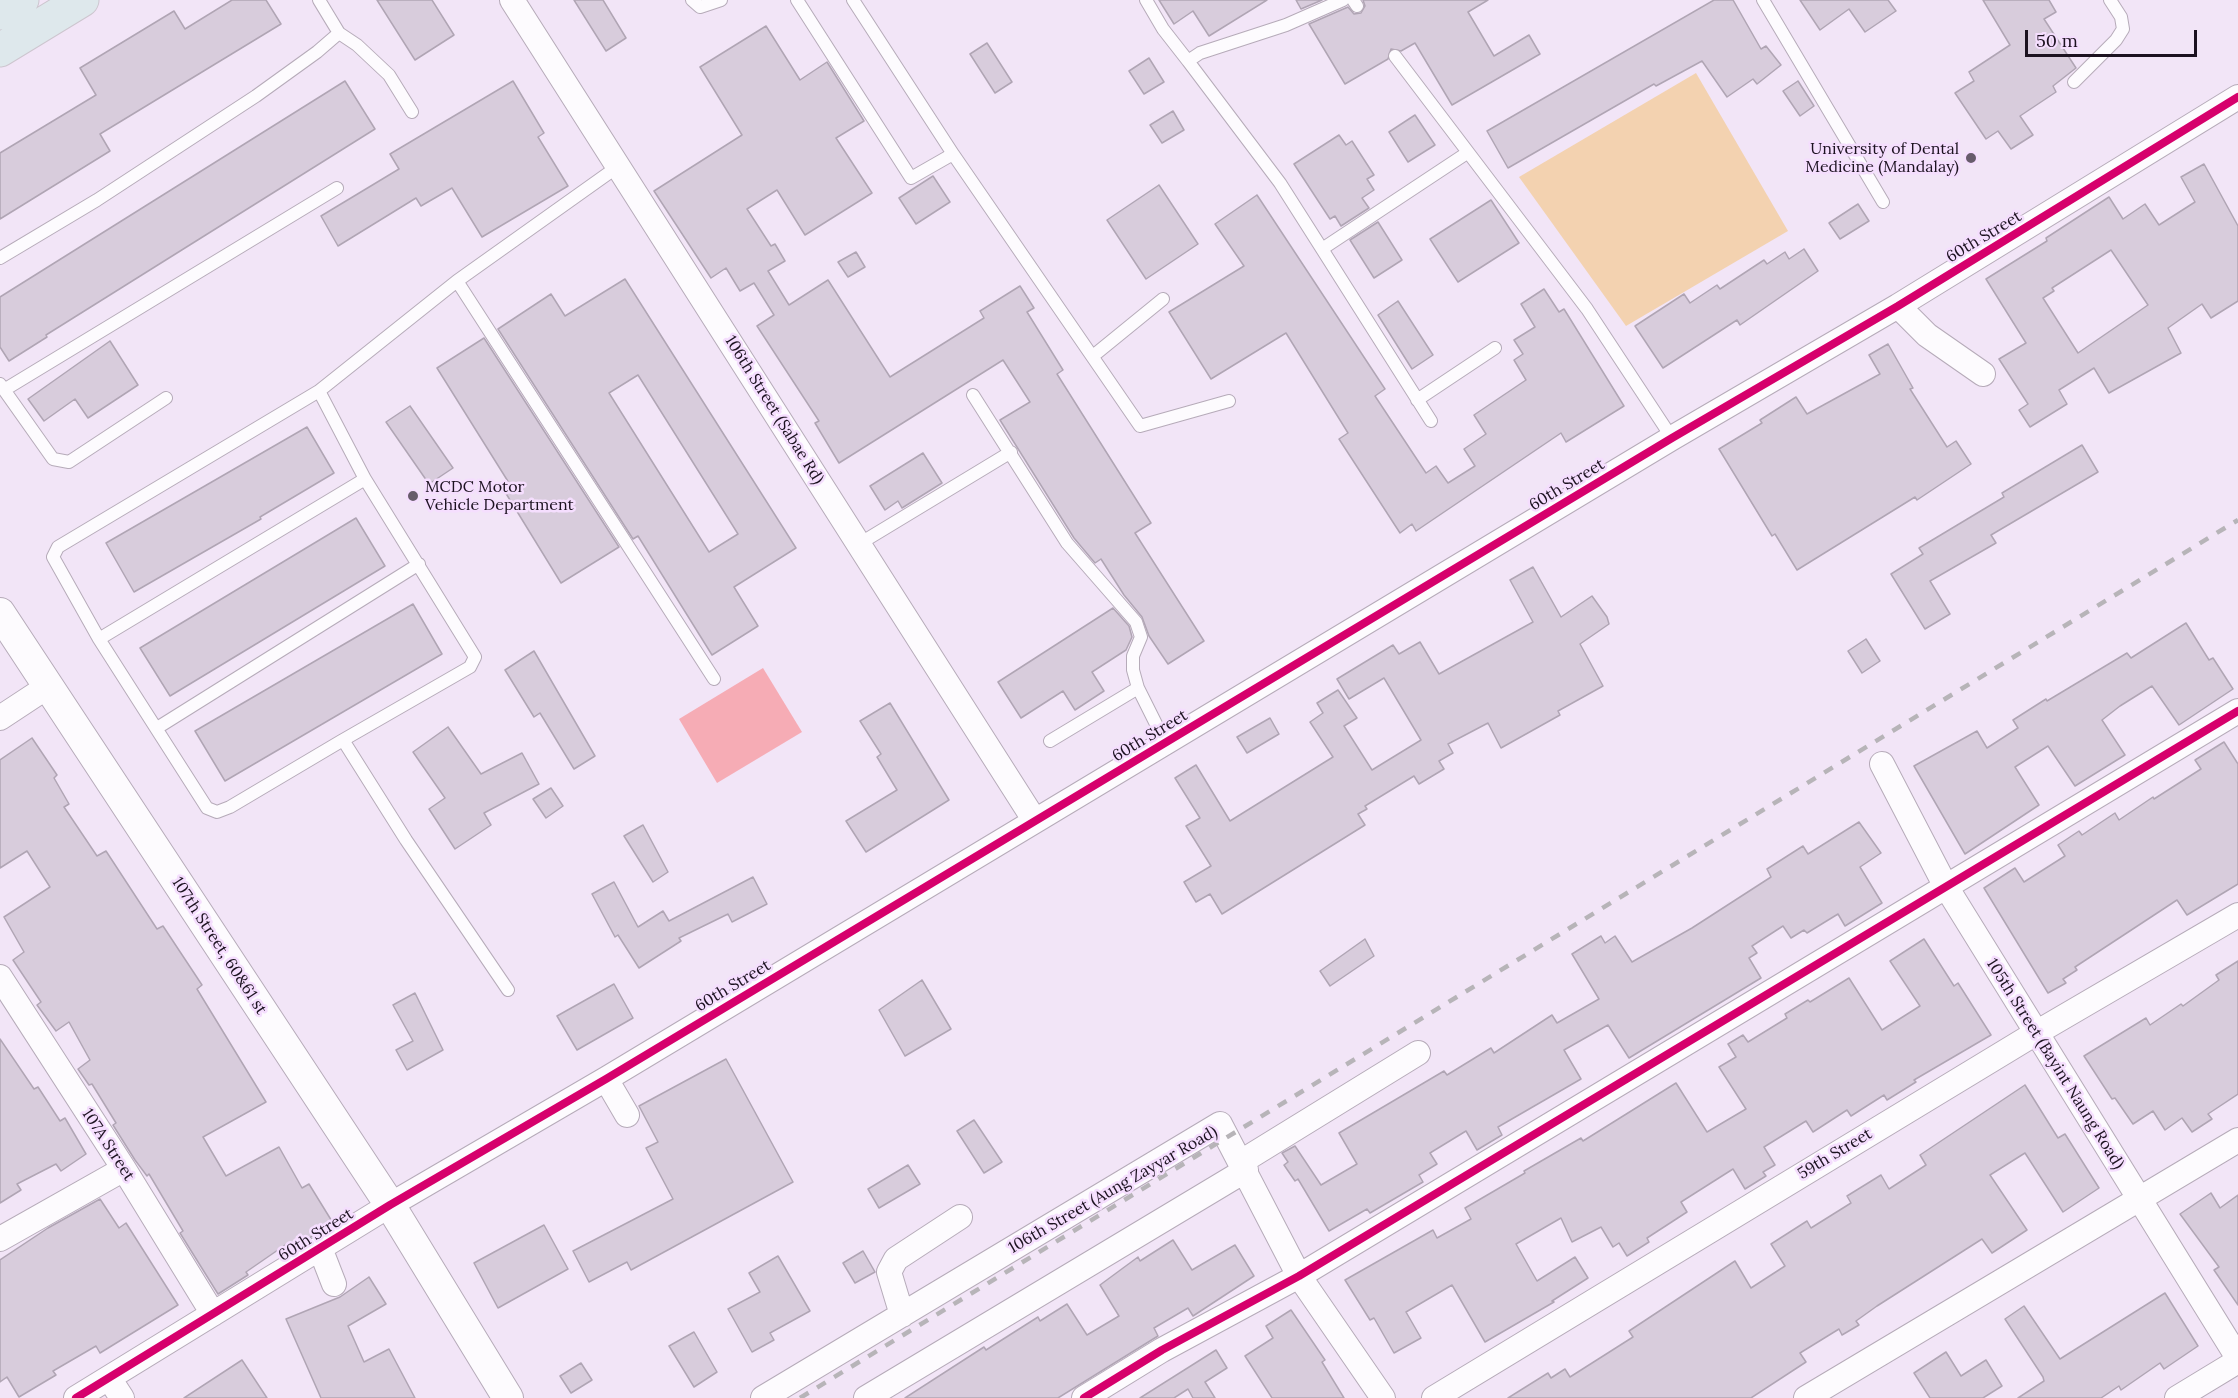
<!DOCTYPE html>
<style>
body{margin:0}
#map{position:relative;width:2238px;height:1398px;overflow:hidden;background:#f2e5f7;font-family:Lora,serif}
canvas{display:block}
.scale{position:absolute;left:2025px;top:30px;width:172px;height:27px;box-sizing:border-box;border:3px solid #1c1220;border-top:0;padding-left:8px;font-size:18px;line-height:21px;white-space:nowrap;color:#1c1220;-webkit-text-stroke:4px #f5defe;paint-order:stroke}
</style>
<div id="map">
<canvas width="2238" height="1398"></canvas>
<div class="scale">50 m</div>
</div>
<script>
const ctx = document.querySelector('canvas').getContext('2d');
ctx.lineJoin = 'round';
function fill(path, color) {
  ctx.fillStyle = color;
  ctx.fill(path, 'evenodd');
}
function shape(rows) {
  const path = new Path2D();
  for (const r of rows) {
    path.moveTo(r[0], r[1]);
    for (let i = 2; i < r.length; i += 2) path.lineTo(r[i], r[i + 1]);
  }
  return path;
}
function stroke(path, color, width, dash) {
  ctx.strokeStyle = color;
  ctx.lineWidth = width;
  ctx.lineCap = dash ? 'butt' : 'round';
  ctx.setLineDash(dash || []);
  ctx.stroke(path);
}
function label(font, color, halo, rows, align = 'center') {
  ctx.font = font + ' Lora,serif';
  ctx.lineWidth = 5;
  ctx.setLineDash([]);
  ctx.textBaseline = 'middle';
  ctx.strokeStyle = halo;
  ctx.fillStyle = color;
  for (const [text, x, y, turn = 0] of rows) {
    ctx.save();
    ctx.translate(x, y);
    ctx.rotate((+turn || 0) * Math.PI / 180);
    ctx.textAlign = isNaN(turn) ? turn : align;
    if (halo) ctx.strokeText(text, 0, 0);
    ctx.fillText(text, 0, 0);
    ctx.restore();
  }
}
const green = shape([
 [1696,73,1788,231,1626,326,1519,177]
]);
const water = shape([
 [763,668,802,732,717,783,679,719]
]);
const building = shape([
 [232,0,266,0,281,24,100,134,110,151,0,219,0,153,96,95,80,68,174,11,185,29,232,0],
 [377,0,432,0,454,35,415,60,377,0],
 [574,0,603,0,626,38,606,51,574,0],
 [1159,0,1267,0,1209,36,1193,11,1174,24,1159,0],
 [1296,0,1322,0,1301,9,1296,0],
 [1363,0,1488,0,1468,12,1494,56,1529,35,1540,54,1452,105,1415,43,1401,51,1391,49,1388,59,1345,84,1309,24,1348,7,1354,14,1361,13,1365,6,1363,0],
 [1714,0,1733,0,1761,49,1766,46,1781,65,1757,84,1753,79,1727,97,1702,61,1656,86,1654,84,1508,168,1487,131,1714,0],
 [1800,0,1888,0,1896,11,1865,32,1849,9,1820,30,1800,0],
 [1983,0,2049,0,2056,12,2044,19,2076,68,2053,86,2056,92,2020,116,2033,135,2011,149,1998,131,1986,139,1955,93,1974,81,1969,72,2010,45,1983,0],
 [766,26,800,80,827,62,864,121,836,138,872,193,805,235,777,190,747,209,771,246,775,244,785,261,768,271,789,305,828,280,890,377,984,318,980,311,1020,286,1034,308,1027,312,1063,370,1057,374,1151,523,1135,533,1204,641,1168,664,1149,636,1142,617,1124,595,1101,559,1095,563,1074,538,1000,420,1030,402,1003,360,839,463,815,423,819,421,757,326,774,315,754,283,740,291,726,268,711,278,654,191,742,135,700,67,766,26],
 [987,43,1012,82,995,93,970,54,987,43],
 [1149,58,1164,82,1144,94,1129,71,1149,58],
 [345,81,375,129,46,335,47,337,9,361,0,347,0,297,345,81],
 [513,81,544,133,538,137,568,186,482,237,452,188,421,206,416,198,338,246,321,216,399,169,390,154,513,81],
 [1798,81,1814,106,1800,116,1783,91,1798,81],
 [1173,111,1184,130,1162,143,1150,125,1173,111],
 [1415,115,1435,145,1408,162,1389,132,1415,115],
 [1339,135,1346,145,1352,141,1374,175,1367,179,1374,190,1362,198,1369,208,1341,226,1335,216,1330,219,1294,164,1339,135],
 [2204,164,2238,226,2238,301,2211,318,2202,304,2168,328,2181,353,2109,393,2094,368,2059,390,2067,404,2030,427,2019,410,2028,404,1999,359,2026,343,1986,279,2047,241,2046,238,2109,197,2123,219,2145,204,2159,225,2195,202,2181,177,2204,164],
 [2111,250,2148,305,2078,353,2043,298,2054,291,2052,288,2111,250],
 [933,176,950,202,916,224,899,198,933,176],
 [1159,185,1198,244,1146,279,1107,220,1159,185],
 [1257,195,1385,389,1375,396,1426,473,1436,466,1448,483,1475,466,1464,449,1486,434,1474,415,1526,380,1514,360,1523,354,1514,340,1535,327,1521,304,1544,289,1559,312,1564,309,1624,406,1566,442,1561,433,1416,531,1412,524,1400,533,1339,439,1348,433,1286,333,1211,379,1169,312,1244,266,1215,224,1257,195],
 [1491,200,1519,243,1458,282,1430,239,1491,200],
 [1858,204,1869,221,1840,239,1829,223,1858,204],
 [1378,222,1402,260,1374,278,1350,240,1378,222],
 [1804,249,1818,271,1740,325,1737,320,1663,368,1635,326,1684,294,1690,303,1717,285,1720,289,1764,260,1767,264,1785,252,1789,259,1804,249],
 [856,252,865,267,848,277,838,262,856,252],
 [625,279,796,548,734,587,758,626,712,655,638,536,633,539,498,329,551,294,565,316,625,279],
 [638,375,738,534,709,552,609,393,638,375],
 [1398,301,1433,355,1412,369,1378,315,1398,301],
 [484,338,619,547,561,583,502,487,509,483,437,368,484,338],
 [110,341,138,385,88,418,75,399,44,421,28,399,110,341],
 [1888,344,1913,388,1910,389,1947,447,1956,441,1971,464,1917,500,1915,497,1797,570,1775,534,1772,536,1719,449,1762,423,1760,420,1796,397,1807,414,1880,374,1869,355,1888,344],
 [410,406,453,468,429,484,386,422,410,406],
 [307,427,334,473,260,517,261,519,134,592,106,543,307,427],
 [2082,445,2098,472,1991,535,1996,543,1930,581,1950,614,1925,629,1891,574,1923,554,1919,548,2004,497,2002,493,2082,445],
 [923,453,942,483,902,508,898,501,885,510,870,486,923,453],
 [356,518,385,566,170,696,140,648,356,518],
 [1533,567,1561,617,1592,596,1607,617,1609,624,1580,644,1603,686,1558,711,1560,715,1501,748,1488,723,1448,744,1453,753,1439,761,1444,769,1419,784,1414,776,1365,806,1367,809,1358,814,1365,825,1222,914,1210,894,1196,902,1184,882,1211,866,1186,826,1200,818,1175,778,1196,765,1230,821,1333,757,1310,722,1323,713,1317,703,1338,690,1357,718,1344,726,1372,770,1421,740,1384,678,1349,699,1337,679,1393,645,1399,654,1420,642,1439,674,1533,622,1510,580,1533,567],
 [413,604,442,654,225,781,195,731,413,604],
 [1113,608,1129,626,1132,637,1126,650,1092,672,1104,691,1075,710,1063,691,1021,718,998,682,1113,608],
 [2186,623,2209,660,2213,658,2233,689,2179,725,2152,686,2120,706,2102,720,2125,755,2075,786,2048,746,2015,767,2039,805,1965,854,1914,766,1977,731,1987,748,2018,728,2013,720,2046,699,2047,701,2127,653,2131,658,2186,623],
 [1866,639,1880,661,1862,673,1848,651,1866,639],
 [534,651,595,756,574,769,540,713,534,717,505,670,534,651],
 [890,703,949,800,866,852,846,821,897,790,877,757,881,754,860,721,890,703],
 [1270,718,1279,734,1247,753,1237,737,1270,718],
 [448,727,481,774,522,753,539,784,484,813,491,825,455,849,429,809,445,798,413,752,448,727],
 [32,738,57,775,54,778,69,804,64,807,97,856,106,851,157,929,163,926,202,985,197,989,266,1102,203,1137,226,1176,279,1147,302,1188,309,1184,333,1223,292,1249,288,1243,246,1272,248,1275,218,1294,180,1233,183,1231,149,1174,147,1176,135,1160,113,1125,116,1123,92,1084,89,1085,78,1069,90,1060,69,1022,56,1031,37,1005,41,1002,13,960,24,952,4,917,50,887,27,851,0,868,0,760,32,738],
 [2224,742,2238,764,2238,884,2187,915,2177,900,2075,967,2077,970,2063,979,2066,983,2048,993,1984,888,2015,868,2024,882,2065,856,2058,845,2079,831,2082,835,2115,813,2119,820,2153,797,2154,799,2201,769,2195,760,2224,742],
 [551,788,563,806,546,818,533,799,551,788],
 [1859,822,1881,853,1860,867,1882,903,1845,926,1838,914,1807,933,1804,930,1791,938,1783,926,1752,946,1757,953,1749,958,1761,978,1629,1058,1608,1025,1564,1050,1581,1079,1498,1127,1502,1135,1477,1150,1466,1131,1430,1153,1437,1164,1419,1175,1423,1182,1370,1213,1367,1209,1329,1231,1298,1179,1295,1181,1284,1165,1288,1162,1282,1153,1295,1146,1321,1185,1357,1164,1339,1133,1444,1071,1447,1075,1491,1048,1494,1053,1552,1015,1557,1023,1599,999,1572,954,1601,936,1605,943,1615,936,1632,962,1692,928,1771,877,1767,869,1803,846,1808,854,1859,822],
 [643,825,668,872,653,882,624,836,643,825],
 [753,877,767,904,732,922,728,914,679,938,681,941,639,968,618,935,615,937,592,894,614,882,638,927,663,911,669,921,753,877],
 [1365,939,1374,956,1330,986,1320,971,1365,939],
 [1924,939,1954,986,1958,983,1991,1035,1914,1080,1916,1082,1887,1100,1884,1095,1851,1116,1847,1110,1813,1132,1806,1121,1764,1147,1775,1165,1763,1172,1766,1176,1745,1189,1733,1169,1681,1202,1687,1212,1647,1238,1649,1242,1627,1256,1619,1243,1613,1247,1601,1227,1572,1242,1561,1218,1516,1244,1537,1281,1575,1257,1588,1278,1552,1301,1554,1302,1485,1342,1452,1285,1406,1312,1421,1338,1394,1353,1374,1318,1370,1320,1345,1280,1433,1230,1437,1238,1471,1219,1465,1208,1525,1173,1524,1171,1581,1138,1583,1141,1676,1083,1707,1132,1746,1109,1719,1067,1736,1057,1728,1044,1743,1035,1748,1042,1787,1018,1785,1014,1808,1000,1810,1002,1849,978,1882,1030,1920,1006,1890,961,1924,939],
 [2238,961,2238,1094,2208,1114,2212,1119,2192,1132,2182,1118,2165,1130,2153,1111,2133,1124,2115,1098,2112,1099,2084,1056,2146,1018,2150,1025,2181,1004,2183,1006,2219,980,2216,975,2238,961],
 [922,980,951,1029,905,1056,879,1010,922,980],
 [614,984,633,1018,577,1050,557,1016,614,984],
 [415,993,443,1050,407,1070,396,1050,413,1041,393,1005,415,993],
 [0,1039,34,1089,38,1087,60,1121,65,1118,86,1154,61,1171,56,1164,17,1184,21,1190,0,1203,0,1039],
 [726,1059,793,1182,631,1270,627,1262,589,1282,573,1251,673,1199,646,1148,658,1142,639,1106,726,1059],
 [2025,1085,2058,1138,2065,1134,2099,1188,2063,1212,2025,1153,1990,1175,2027,1230,1992,1253,1982,1239,1877,1306,1856,1321,1859,1325,1842,1335,1839,1329,1800,1353,1806,1362,1751,1398,1508,1398,1548,1373,1551,1378,1565,1369,1570,1377,1633,1337,1629,1331,1735,1261,1751,1288,1785,1266,1771,1244,1807,1221,1811,1228,1851,1203,1847,1196,1881,1175,1889,1189,1926,1165,1920,1155,2025,1085],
 [974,1120,1002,1162,984,1173,957,1131,974,1120],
 [908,1165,920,1184,879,1208,868,1189,908,1165],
 [2211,1193,2220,1208,2238,1195,2238,1305,2214,1270,2219,1267,2180,1214,2211,1193],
 [100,1199,119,1228,126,1223,178,1305,100,1353,96,1346,53,1371,56,1375,19,1397,7,1377,0,1382,0,1260,48,1228,100,1199],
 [544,1225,568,1269,498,1308,474,1263,544,1225],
 [1173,1240,1192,1270,1235,1245,1254,1276,1193,1316,1188,1308,1154,1328,1158,1336,1058,1398,905,1398,984,1347,986,1350,1038,1317,1040,1321,1067,1304,1087,1335,1119,1316,1100,1285,1138,1257,1140,1261,1173,1240],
 [863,1251,875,1272,855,1283,843,1263,863,1251],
 [778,1256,810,1311,770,1333,774,1340,752,1352,728,1309,760,1292,749,1273,778,1256],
 [369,1277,386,1304,348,1326,364,1362,389,1349,415,1398,321,1398,286,1319,340,1297,369,1277],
 [2165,1293,2198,1346,2164,1369,2160,1363,2121,1390,2119,1386,2101,1398,2018,1398,2044,1381,2043,1377,2005,1319,2024,1306,2060,1359,2165,1293],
 [1291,1310,1325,1360,1322,1362,1344,1398,1272,1398,1245,1356,1273,1338,1266,1326,1291,1310],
 [694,1332,717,1372,694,1387,669,1346,694,1332],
 [1216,1350,1227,1368,1205,1382,1215,1398,1193,1398,1188,1389,1174,1398,1140,1398,1216,1350],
 [1946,1352,1961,1376,1986,1360,2002,1386,1983,1398,1930,1398,1914,1373,1946,1352],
 [242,1360,267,1398,184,1398,242,1360],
 [581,1363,592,1380,571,1393,560,1376,581,1363]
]);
const service = shape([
 [692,0,700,7,721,0],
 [797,0,911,178,953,154,1140,426,1229,401],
 [853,0,953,154],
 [1146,0,1163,29,1188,61,1200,53,1286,25,1343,0],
 [1353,0,1357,6],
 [1763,0,1883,202],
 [339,33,357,45,389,75,412,112],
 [1395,56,1587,309,1672,438],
 [1188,61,1280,183,1322,249],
 [2074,82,2116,40,2123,29,2121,17,2110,0],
 [0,258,97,200,256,96,317,52,339,33,319,0],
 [457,281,714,679],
 [1093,356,1163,299],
 [0,384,53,459,69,462,166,398],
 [4,390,337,188],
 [319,391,58,547,53,557,99,639,207,808,217,812,230,807,343,740],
 [973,395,1067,543,1136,622,1141,637,1133,656,1133,670,1138,688,1165,742],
 [1417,400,1495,348],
 [1431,421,1322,249,1467,153],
 [859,544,1011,452],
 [99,639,365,479],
 [157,728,419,564],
 [1050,741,1138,688],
 [508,990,406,840,343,740,470,667,475,657,365,479,319,391,457,281,620,165]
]);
const minor = shape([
 [512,0,1035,821],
 [1898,306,1927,335,1983,374],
 [0,718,47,687],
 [1882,764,1945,885,2238,1358],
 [0,977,124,1169,213,1314],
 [606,1079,627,1115],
 [1241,1162,1418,1053],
 [0,1239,124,1169],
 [320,1248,334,1284],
 [902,1315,889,1272,896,1259,960,1217],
 [109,1378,122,1398],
 [76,1398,390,1205,606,1079,1672,438,1898,306,2238,97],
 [763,1398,1220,1124,1299,1276,1383,1398],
 [866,1398,1246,1170],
 [1084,1398,1162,1350,1299,1276,2238,711],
 [1434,1398,2036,1033,2238,915],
 [1806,1398,2238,1140],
 [2177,1398,2238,1361]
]);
const tertiary = shape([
 [0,613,390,1205,508,1398]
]);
const primary = shape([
 [0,13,22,0],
 [0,50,82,0]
]);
const rail = shape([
 [800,1398,2238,520]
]);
const cycleway = shape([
 [76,1398,390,1205,606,1079,1672,438,1898,306,2238,97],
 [1084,1398,1162,1350,1299,1276,2238,711]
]);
const markers = [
 [1971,158,6,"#675c6b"],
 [413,496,6,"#675c6b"]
];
const poiNames = [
 ["University of Dental",1959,149],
 ["Medicine (Mandalay)",1959,167],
 ["MCDC Motor",425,487,"left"],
 ["Vehicle Department",425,505,"left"]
];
const streetNames = [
 ["60th Street",1984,237,-31],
 ["106th Street (Sabae Rd)",774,410,58],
 ["60th Street",1567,485,-31],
 ["60th Street",1150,736,-31],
 ["107th Street, 60&61 st",219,946,57],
 ["60th Street",733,986,-31],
 ["105th Street (Bayint Naung Road)",2055,1064,58],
 ["107A Street",108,1145,57],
 ["59th Street",1835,1154,-31],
 ["106th Street (Aung Zayyar Road)",1113,1190,-30],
 ["60th Street",316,1235,-32]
];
fill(green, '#f3d2b0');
fill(water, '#f6acb5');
fill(building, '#d8ccdc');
stroke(building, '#b0a5b4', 1.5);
stroke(service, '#b6abb9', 14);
stroke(minor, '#b6abb9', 26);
stroke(tertiary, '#b6abb9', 32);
stroke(primary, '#cdc6cf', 35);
stroke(service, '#fdfbfe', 12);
stroke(minor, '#fdfbfe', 24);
stroke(tertiary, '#fdfbfe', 30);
stroke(primary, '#dee8ec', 33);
stroke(rail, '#b7b4b8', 4.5, [10, 10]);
stroke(cycleway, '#d6006c', 8);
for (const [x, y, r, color] of markers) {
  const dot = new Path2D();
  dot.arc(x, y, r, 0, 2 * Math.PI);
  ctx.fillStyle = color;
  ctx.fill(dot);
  stroke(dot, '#f5defe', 2);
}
label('16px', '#1c1220', '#f5defe', poiNames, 'right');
label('16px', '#1c1220', '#f5defe', streetNames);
</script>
